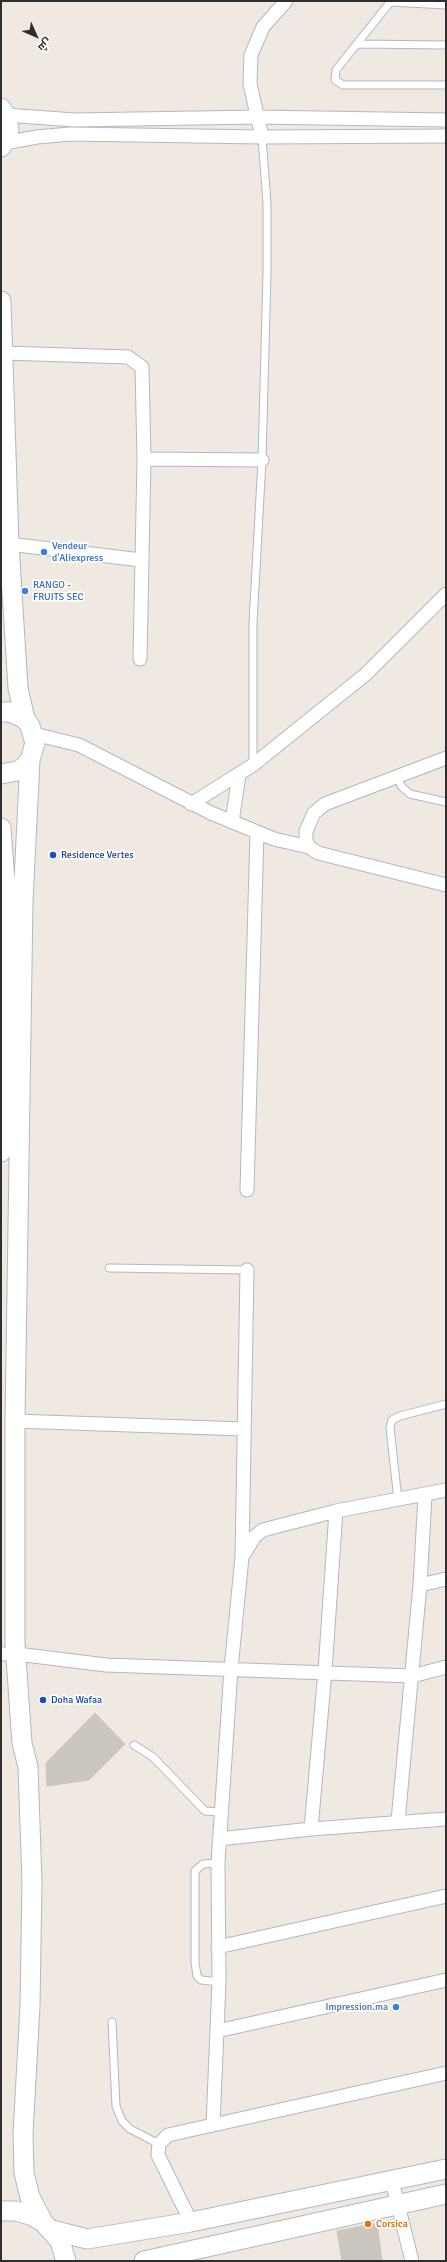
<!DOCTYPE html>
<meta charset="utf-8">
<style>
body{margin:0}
#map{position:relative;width:447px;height:2262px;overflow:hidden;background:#efe9e1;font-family:Signika,Cairo,sans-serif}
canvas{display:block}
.frame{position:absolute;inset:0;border:2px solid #2e2e2e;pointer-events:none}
.north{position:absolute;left:16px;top:16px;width:40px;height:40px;-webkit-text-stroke:3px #fff;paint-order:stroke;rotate:135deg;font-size:11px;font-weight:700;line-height:16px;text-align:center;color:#2e2e2e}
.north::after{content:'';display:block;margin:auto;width:14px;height:18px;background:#2e2e2e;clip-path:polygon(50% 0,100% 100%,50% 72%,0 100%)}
</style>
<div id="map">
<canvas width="447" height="2262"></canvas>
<div class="frame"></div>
<div class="north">ش</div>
</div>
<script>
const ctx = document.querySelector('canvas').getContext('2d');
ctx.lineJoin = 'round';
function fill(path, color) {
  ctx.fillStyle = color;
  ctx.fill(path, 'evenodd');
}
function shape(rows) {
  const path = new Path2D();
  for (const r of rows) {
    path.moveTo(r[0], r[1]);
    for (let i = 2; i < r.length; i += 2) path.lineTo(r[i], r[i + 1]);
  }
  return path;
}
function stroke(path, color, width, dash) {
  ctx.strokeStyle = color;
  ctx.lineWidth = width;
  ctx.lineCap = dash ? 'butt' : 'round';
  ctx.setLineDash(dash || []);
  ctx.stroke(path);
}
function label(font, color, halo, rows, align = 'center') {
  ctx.font = font + ' Signika,sans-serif';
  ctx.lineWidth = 3.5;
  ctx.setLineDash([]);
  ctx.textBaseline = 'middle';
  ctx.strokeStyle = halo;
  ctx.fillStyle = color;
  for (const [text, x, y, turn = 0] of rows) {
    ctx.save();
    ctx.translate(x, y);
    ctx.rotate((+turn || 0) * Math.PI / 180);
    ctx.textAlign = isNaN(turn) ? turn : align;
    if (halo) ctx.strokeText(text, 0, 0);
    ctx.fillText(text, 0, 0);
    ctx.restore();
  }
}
const building = shape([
 [95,1713,125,1744,89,1780,47,1786,46,1763,95,1713],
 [377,2223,382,2261,342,2261,337,2231,377,2223]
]);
const lane = shape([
 [391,1,336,70,335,80,343,85,446,85],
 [390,2,446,5],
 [358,44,446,45],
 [253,765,253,623,262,460,267,274,267,204,262,137],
 [397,776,401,786,410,794,446,802],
 [109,1268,247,1270],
 [398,1500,390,1428,392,1420,400,1416,446,1404],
 [134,1745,153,1757,205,1811,220,1812],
 [218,1863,203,1864,195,1871,195,1962,197,1976,201,1980,219,1982],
 [112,2022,116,2106,122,2121,130,2129,159,2144]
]);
const street = shape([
 [6,115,74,120,257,117,446,120],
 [262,137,250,84,251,55,263,27,286,1],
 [4,143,37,137,70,134,262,137,446,136],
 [4,353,128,357,142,367,144,459,140,659],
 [144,459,262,460],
 [9,544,141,560],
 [34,734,79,745,211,813,274,839,309,847],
 [446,758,325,804,314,813,306,831,306,841,309,847,318,853,446,885],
 [191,804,253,765,366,674,446,594],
 [232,822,239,775],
 [247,1190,257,832],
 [15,1421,244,1429],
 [242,1557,247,1270],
 [420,1585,446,1579],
 [1,1654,17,1654,106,1665,412,1676,446,1667],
 [398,1821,420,1585,425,1496],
 [311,1829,325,1671,336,1511],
 [219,1839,311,1829,446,1819],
 [218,1947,446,1896],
 [217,2031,446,1980],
 [213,2125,219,1982,218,1863,231,1669,242,1557,255,1536,263,1530,336,1511,446,1490],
 [392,2181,412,2261],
 [191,2222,158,2155,159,2144,168,2135,446,2073]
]);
const secondary = shape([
 [1,108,6,115,9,129,7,137,1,147],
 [1,301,9,544,18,688,25,719],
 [1,712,10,712,25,719,30,726,35,743,30,760,24,767,17,771,1,774],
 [30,760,23,901,15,1421,15,1643,22,1743,28,1767,32,1882,30,2006,23,2134,24,2173,30,2197,43,2222],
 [1,828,7,907,1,1152],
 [1,2211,16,2211,30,2215,43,2222,60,2241,66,2261],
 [52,2230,87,2239,191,2222,446,2169],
 [144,2261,446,2194]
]);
const markers = [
 [44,552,4,"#3f7fe0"],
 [25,591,4,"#3f7fe0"],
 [53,855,4,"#1a4fb4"],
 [43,1700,4,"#1a4fb4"],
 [396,2007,4,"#3f7fe0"],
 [368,2224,4,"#e8710a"]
];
const shopNames = [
 ["Vendeur",52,546],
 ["d'Aliexpress",52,558],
 ["RANGO -",33,585],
 ["FRUITS SEC",33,597],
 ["Impression.ma",388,2007,"right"]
];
const transitNames = [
 ["Residence Vertes",61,855],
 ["Doha Wafaa",51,1700]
];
const foodNames = [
 ["Corsica",376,2224]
];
fill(building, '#cbc7bf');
stroke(building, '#cbc5ba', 1);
stroke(lane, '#b4b7c1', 9);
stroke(street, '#b4b7c1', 15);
stroke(secondary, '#b4b7c1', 21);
stroke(lane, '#fff', 7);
stroke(street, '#fff', 13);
stroke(secondary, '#fff', 19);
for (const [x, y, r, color] of markers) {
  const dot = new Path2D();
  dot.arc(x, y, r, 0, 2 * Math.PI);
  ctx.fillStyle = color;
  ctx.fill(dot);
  stroke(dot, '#fff', 1.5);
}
label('10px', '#366cbe', '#fff', shopNames, 'left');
label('10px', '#164399', '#fff', transitNames, 'left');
label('10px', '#c56008', '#fff', foodNames, 'left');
</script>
